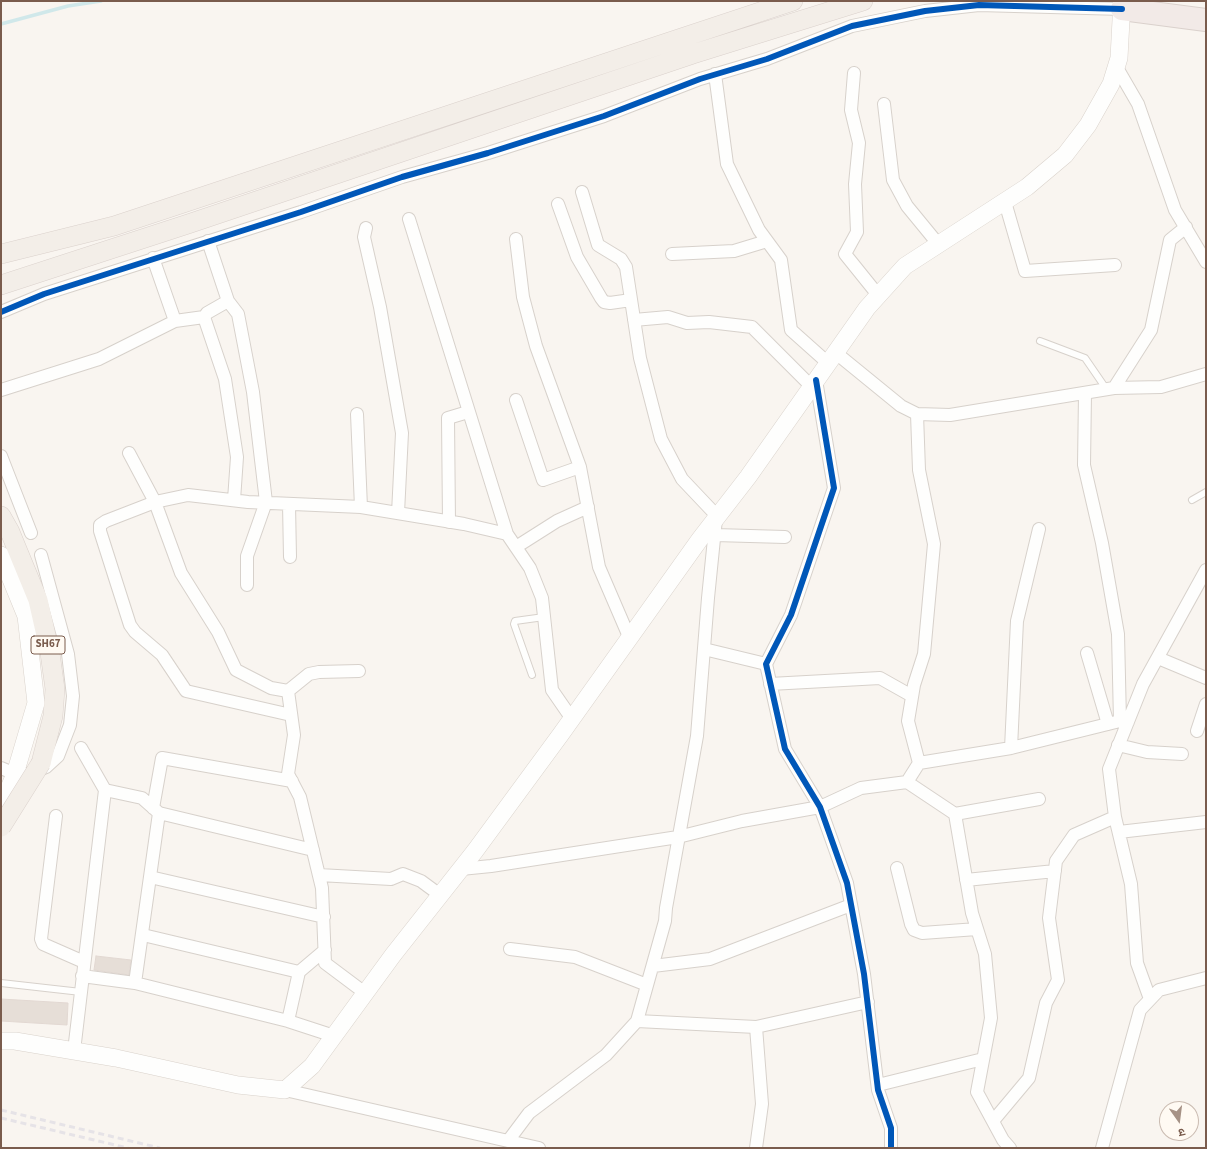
<!DOCTYPE html>
<meta charset="utf-8">
<style>
body{margin:0}
#map{position:relative;width:1207px;height:1149px;overflow:hidden;background:#f9f5f0;font-family:"Source Sans 3","Noto Sans Devanagari",sans-serif}
canvas{display:block}
.frame{position:absolute;inset:0;border:2px solid #7a5c4d;pointer-events:none}
.north{position:absolute;left:1159px;top:1101px;width:40px;height:40px;box-sizing:border-box;background:#fffaf3;border:1px solid #cabbb1;border-radius:50%;rotate:166deg;font-size:11px;font-weight:700;line-height:16px;text-align:center;color:#7a5c4d}
.north::after{content:'';display:block;margin:auto;width:14px;height:18px;background:#a69286;clip-path:polygon(50% 0,100% 100%,50% 72%,0 100%)}
</style>
<div id="map">
<canvas width="1207" height="1149"></canvas>
<div class="frame"></div>
<div class="north">उ</div>
</div>
<script>
const ctx = document.querySelector('canvas').getContext('2d');
ctx.lineJoin = 'round';
function shape(rows) {
  const path = new Path2D();
  for (const r of rows) {
    path.moveTo(r[0], r[1]);
    for (let i = 2; i < r.length; i += 2) path.lineTo(r[i], r[i + 1]);
  }
  return path;
}
function stroke(path, color, width, dash) {
  ctx.strokeStyle = color;
  ctx.lineWidth = width;
  ctx.lineCap = dash ? 'butt' : 'round';
  ctx.setLineDash(dash || []);
  ctx.stroke(path);
}
function fill(path, color) {
  ctx.fillStyle = color;
  ctx.fill(path, 'evenodd');
}
function label(font, color, halo, rows, align = 'center') {
  ctx.font = font + ' "Source Sans 3",sans-serif';
  ctx.lineWidth = 3;
  ctx.setLineDash([]);
  ctx.textBaseline = 'middle';
  ctx.strokeStyle = halo;
  ctx.fillStyle = color;
  for (const [text, x, y, turn = 0] of rows) {
    ctx.save();
    ctx.translate(x, y);
    ctx.rotate((+turn || 0) * Math.PI / 180);
    ctx.textAlign = isNaN(turn) ? turn : align;
    if (halo) ctx.strokeText(text, 0, 0);
    ctx.fillText(text, 0, 0);
    ctx.restore();
  }
}
const stream = shape([
 [1,24,68,6,101,1]
]);
const building = shape([
 [96,956,131,960,129,975,94,970,96,956],
 [1,999,68,1003,67,1025,1,1021,1,999]
]);
const lane = shape([
 [1040,341,1085,358,1107,390],
 [1192,500,1206,492],
 [532,675,514,624,515,621,544,617],
 [1,983,81,992]
]);
const street = shape([
 [1116,66,1138,104,1175,210,1206,262],
 [854,73,851,110,859,143,855,184,857,232,845,254,878,295],
 [715,74,727,164,759,230,781,260,791,330,828,363],
 [884,104,893,180,907,206,939,245],
 [582,192,598,245,621,259,626,267,640,358,661,439,682,479,718,517],
 [1005,202,1025,271,1115,265],
 [558,204,577,257,601,298,604,302,610,303,631,300],
 [409,219,507,534,530,568,542,598,552,690,572,719],
 [366,228,364,237,380,307,402,433,398,513],
 [516,239,523,297,536,346,580,467,599,567,630,639],
 [208,241,228,301,238,314,253,392,266,502,247,556,247,585],
 [672,254,734,251,767,241],
 [153,258,175,321],
 [228,301,207,313,204,317,225,379,237,457,234,500],
 [1,312,44,294,301,212,402,177,488,153,604,116,700,79,767,59,852,26,925,11,979,5,1122,9],
 [634,320,668,317,687,323,709,322,752,327,812,387],
 [836,353,901,406,917,414,950,415,1114,388,1161,387,1206,374],
 [816,380,834,488,791,615,766,664,785,749,820,807,847,883,864,974,878,1090,891,1128,891,1148],
 [1114,388,1151,330,1170,240,1186,227],
 [1,390,99,359,175,321,204,317],
 [1085,394,1084,465,1102,543,1118,634,1120,721,1128,722],
 [516,400,543,480,580,467],
 [357,414,361,507],
 [917,414,919,470,934,544,924,654,914,685,908,721,919,763],
 [129,453,155,502,181,573,218,632,236,670,271,688,288,691,294,735,288,774,300,797,322,888,325,963,365,993],
 [1,456,31,533],
 [289,504,290,557],
 [449,522,448,418,468,412],
 [715,535,785,537],
 [516,547,557,521,588,507],
 [704,649,766,664],
 [1087,653,1108,724],
 [1158,658,1206,678],
 [770,684,880,678,912,696],
 [288,691,309,674,319,672,359,671],
 [291,715,186,691,162,655,135,632,130,625,100,531,100,525,106,521,155,502,188,495,248,502,361,507,464,524,507,534],
 [1197,731,1206,704],
 [1118,745,1147,752,1182,754],
 [1011,748,1017,621,1039,529],
 [1,768,15,774,29,774,46,767,58,756,70,725,73,696,68,654,41,555],
 [907,782,955,814,972,913,985,954,991,1018,977,1092,1003,1140,1010,1148],
 [105,790,142,798,159,813,313,850],
 [153,808,162,758,292,781],
 [955,814,1039,799],
 [56,816,41,939,43,944,84,962],
 [1119,832,1206,822],
 [897,868,911,924,914,930,922,933,977,929],
 [461,869,491,866,678,837,742,821,820,807,861,788,907,782,919,763,1011,748,1120,721],
 [319,875,391,879,403,874,421,881,440,895],
 [150,877,324,917],
 [966,880,1055,871],
 [143,935,299,972,325,950],
 [510,949,575,957,647,985],
 [653,966,710,959,851,905],
 [82,976,135,983,159,813],
 [135,983,288,1021,334,1036],
 [1150,999,1137,963,1131,884,1115,817,1109,769,1143,684,1206,570],
 [288,1021,299,972],
 [637,1021,756,1027,868,1002],
 [756,1027,762,1104,756,1148],
 [74,1051,105,790,81,748],
 [878,1085,983,1059],
 [285,1090,539,1148],
 [993,1121,1029,1078,1046,1003,1058,980,1049,918,1056,861,1074,835,1115,817],
 [508,1141,529,1113,606,1055,637,1021,665,921,666,908,697,736,708,598,716,519],
 [1102,1148,1140,1010,1159,990,1206,978]
]);
const secondary = shape([
 [1,555,26,616,36,703,15,774,1,807],
 [1,1041,15,1041,116,1058,238,1085,285,1090,312,1066,393,955,475,851,561,734,700,539,748,477,867,308,905,266,1027,187,1065,155,1088,125,1111,84,1119,58,1122,1]
]);
const primary = shape([
 [1,254,114,226,793,1],
 [1,285,188,224,693,54,863,1],
 [1,516,10,532,38,600,50,653,55,689,53,716,41,763]
]);
const highway = shape([
 [1122,9,1206,20]
]);
const rail = shape([
 [1,1110,160,1148],
 [1,1118,128,1148]
]);
const primaryBridge = shape([
 [1,827,41,763]
]);
const cycleway = shape([
 [1,312,44,294,301,212,402,177,488,153,604,116,700,79,767,59,852,26,925,11,979,5,1122,9],
 [816,380,834,488,791,615,766,664,785,749,820,807,847,883,864,974,878,1090,891,1128,891,1148]
]);
const shields = [
 [48,645,34]
];
const shieldNames = [
 ["SH67",48,645]
];
stroke(stream, '#d0e8ea', 3.5);
fill(building, '#e6ded7');
stroke(building, '#e2d8d2', 1);
stroke(lane, '#d7d1cb', 8);
stroke(street, '#d7d1cb', 14);
stroke(secondary, '#d9d2cb', 18);
stroke(primary, '#dad1cc', 20);
stroke(highway, '#dad1cc', 24);
stroke(lane, '#fefefd', 6);
stroke(street, '#fefefd', 12);
stroke(secondary, '#fefefd', 17);
stroke(primary, '#f3eee8', 19);
stroke(highway, '#f2eae7', 22);
stroke(rail, '#e6e3e7', 3, [6, 4]);
stroke(primaryBridge, '#dad1cc', 20, []);
stroke(primaryBridge, '#f3eee8', 19);
stroke(cycleway, '#0057b8', 6);
for (const [x, y, w] of shields) {
  const box = new Path2D();
  box.roundRect(x - w / 2, y - 9, w, 18, 3);
  ctx.fillStyle = '#fffaf3';
  ctx.fill(box);
  stroke(box, '#7a5c4d', 1);
}
label('bold 11px', '#7a5c4d', null, shieldNames);
</script>
